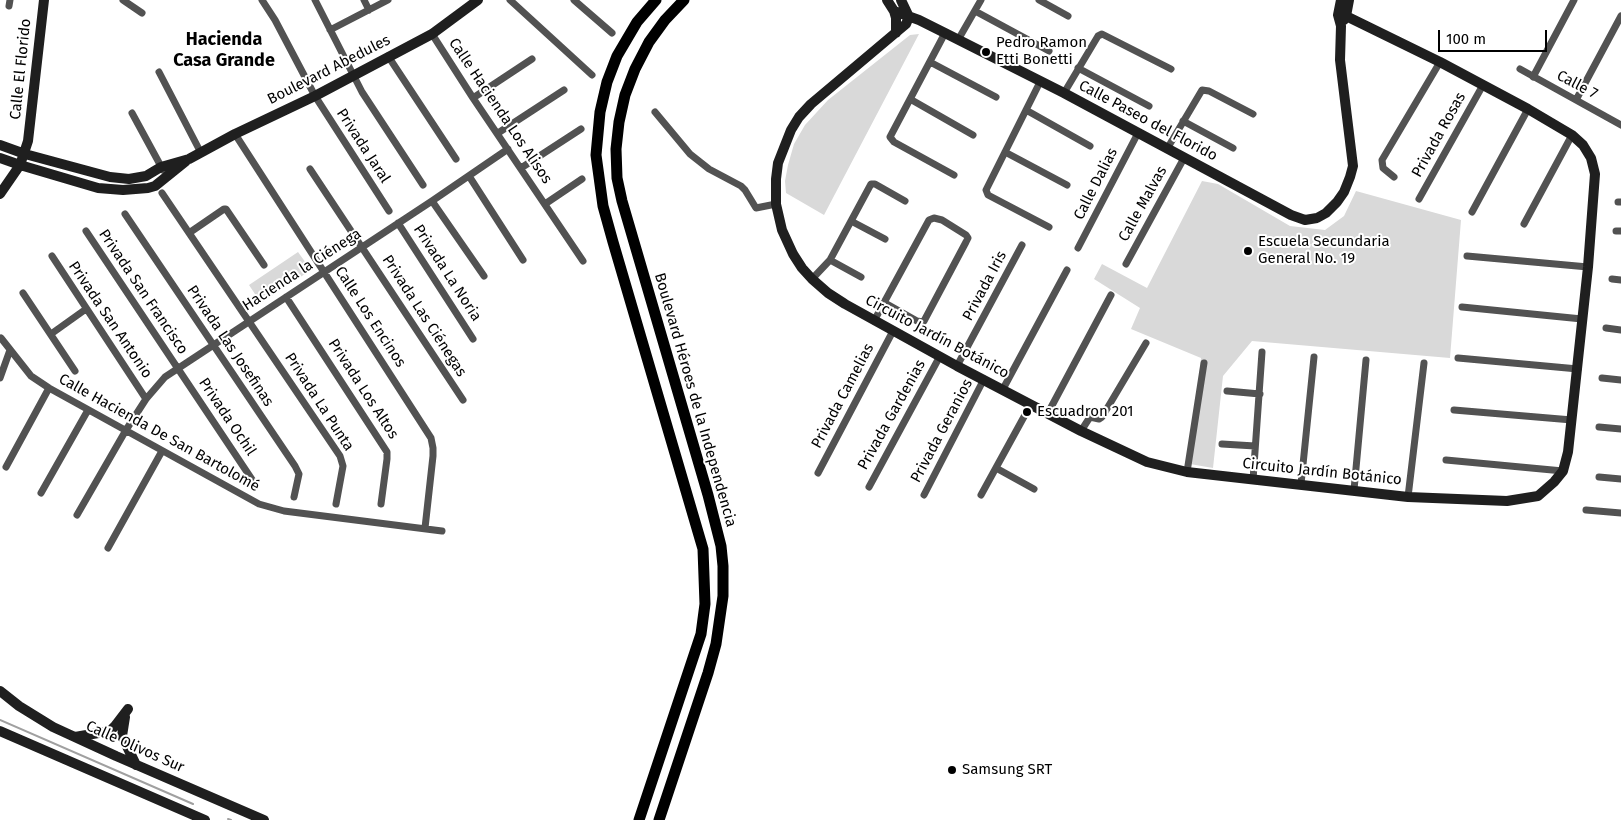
<!DOCTYPE html>
<meta charset="utf-8">
<style>
body{margin:0}
#map{position:relative;width:1621px;height:820px;overflow:hidden;background:#fff;font-family:"Fira Sans",sans-serif}
canvas{display:block}
.scale{position:absolute;left:1438px;top:30px;width:109px;height:22px;box-sizing:border-box;border:2px solid #000;border-top:0;padding-left:6px;font-size:15px;line-height:18px;white-space:nowrap;color:#000;-webkit-text-stroke:4px #fff;paint-order:stroke}
</style>
<div id="map">
<canvas width="1621" height="820"></canvas>
<div class="scale">100 m</div>
</div>
<script>
const ctx = document.querySelector('canvas').getContext('2d');
ctx.lineJoin = 'round';
function fill(path, color) {
  ctx.fillStyle = color;
  ctx.fill(path, 'evenodd');
}
function shape(rows) {
  const path = new Path2D();
  for (const r of rows) {
    path.moveTo(r[0], r[1]);
    for (let i = 2; i < r.length; i += 2) path.lineTo(r[i], r[i + 1]);
  }
  return path;
}
function stroke(path, color, width, dash) {
  ctx.strokeStyle = color;
  ctx.lineWidth = width;
  ctx.lineCap = dash ? 'butt' : 'round';
  ctx.setLineDash(dash || []);
  ctx.stroke(path);
}
function label(font, color, halo, rows, align = 'center') {
  ctx.font = font + ' "Fira Sans",sans-serif';
  ctx.lineWidth = 4;
  ctx.setLineDash([]);
  ctx.textBaseline = 'middle';
  ctx.strokeStyle = halo;
  ctx.fillStyle = color;
  for (const [text, x, y, turn = 0] of rows) {
    ctx.save();
    ctx.translate(x, y);
    ctx.rotate((+turn || 0) * Math.PI / 180);
    ctx.textAlign = isNaN(turn) ? turn : align;
    if (halo) ctx.strokeText(text, 0, 0);
    ctx.fillText(text, 0, 0);
    ctx.restore();
  }
}
const green = shape([
 [919,34,824,215,786,193,785,181,788,165,794,144,805,125,828,100,910,35],
 [1202,181,1218,184,1290,226,1325,230,1344,216,1356,191,1461,220,1450,358,1252,341,1223,376,1213,468,1190,464,1201,358,1131,329,1140,308,1094,279,1102,264,1147,288],
 [298,252,311,270,261,303,249,285]
]);
const stream = shape([
 [0,720,193,804],
 [228,819,231,820]
]);
const street = shape([
 [123,0,142,13],
 [262,0,275,20,315,96,389,211],
 [315,0,362,92,423,185],
 [364,0,369,10],
 [510,0,592,75],
 [574,0,612,33],
 [1039,0,1068,16],
 [9,6,10,0],
 [975,11,1049,51],
 [330,30,388,0],
 [945,33,890,137,894,142,954,175],
 [432,34,473,98,583,261],
 [958,40,981,0],
 [388,56,456,159],
 [930,62,996,97],
 [1078,68,1149,106],
 [1520,69,1621,125],
 [159,72,201,153],
 [1533,77,1574,0],
 [1040,82,986,190,988,195,1049,227],
 [1064,93,1098,36,1102,34,1171,69],
 [473,98,532,59],
 [910,99,973,135],
 [1576,100,1621,16],
 [1026,110,1090,146],
 [655,112,690,154,709,169,741,186,745,190,756,208,776,204],
 [132,113,163,170],
 [1183,121,1233,148],
 [498,133,564,90],
 [235,134,431,438,433,448,433,456,425,528],
 [1167,149,1202,90,1209,91,1253,114],
 [1005,152,1067,185],
 [521,168,581,129],
 [310,169,463,400],
 [469,176,523,260],
 [1394,177,1383,168,1382,160,1440,62],
 [162,193,340,456,343,466,336,504],
 [1419,199,1483,85],
 [432,201,484,276],
 [1618,202,1621,202],
 [545,204,582,179],
 [1472,212,1528,109],
 [125,214,295,466,299,474,294,497],
 [851,221,885,239],
 [398,223,473,339],
 [1524,224,1572,135],
 [86,231,253,481],
 [1616,231,1621,231],
 [189,233,224,209,226,209,264,265],
 [1078,248,1138,133],
 [52,256,146,399],
 [1467,256,1588,267],
 [830,260,861,277],
 [1126,264,1184,158],
 [812,279,830,260,871,184,875,184,905,201],
 [1612,279,1621,280],
 [23,293,75,371],
 [286,297,387,452,387,459,381,504],
 [1462,307,1582,319],
 [874,321,929,220,934,218,942,220,966,235,968,238,966,242,924,321,923,322,917,321,885,303],
 [1606,328,1621,330],
 [51,334,86,309],
 [1,338,31,376,49,388,259,504,284,511,442,531],
 [1458,358,1578,369],
 [957,366,1022,245],
 [0,378,10,350],
 [1602,378,1621,380],
 [1003,389,1067,270],
 [1227,391,1260,394],
 [1454,410,1572,420],
 [1048,413,1111,295],
 [1599,427,1621,429],
 [1081,431,1090,417,1099,419,1102,417,1146,343],
 [1222,444,1255,446],
 [1446,460,1563,471],
 [6,467,49,388],
 [996,468,1034,489],
 [1187,472,1204,363],
 [818,473,893,331],
 [1599,477,1621,479],
 [1253,480,1262,352],
 [1301,484,1314,357],
 [869,487,940,356],
 [1354,490,1366,360],
 [41,493,88,410],
 [924,495,984,379],
 [981,495,1031,404],
 [1408,497,1424,363],
 [1586,510,1621,513],
 [77,515,126,430,146,399,165,377,432,201,508,149],
 [108,548,162,451]
]);
const secondary = shape([
 [887,0,894,11,896,18,896,33],
 [901,0,909,17,906,24,811,104,799,117,791,130,778,163,776,179,776,204,782,230,793,254,802,268,812,279,828,293,845,304,957,366,1081,431,1147,462,1187,472,1408,497,1507,501,1538,496,1554,482,1563,471,1568,452,1588,267,1595,174,1591,158,1583,145,1572,135,1528,109,1440,62,1346,16,1338,15],
 [894,11,919,20,945,33,1064,93,1291,215,1305,220,1317,218,1326,213,1337,202,1344,192,1350,177,1353,166,1340,60,1341,26,1338,15,1341,0],
 [1344,20,1346,16,1349,0],
 [0,145,25,154,110,177,129,179,146,176,161,167,189,159,235,134,315,96,432,34,478,0],
 [0,158,20,165,98,188,123,190,148,188,155,186,186,161],
 [0,194,20,165,28,141,44,0],
 [0,691,19,706,53,727,116,756,264,820],
 [125,717,122,736,136,765],
 [0,731,205,820],
 [75,737,110,731,115,726,128,709]
]);
const primary = shape([
 [639,820,701,634,705,604,703,549,613,242,603,206,596,155,600,112,607,82,617,56,637,22,656,0],
 [659,820,708,673,716,644,723,596,723,566,721,546,708,495,622,201,617,178,616,149,619,122,625,95,635,69,649,42,665,20,684,0]
]);
const markers = [
 [986,52,5,"#000"],
 [1248,251,5,"#000"],
 [1027,412,5,"#000"],
 [952,770,5,"#000"]
];
const poiNames = [
 ["Pedro Ramon",996,43],
 ["Etti Bonetti",996,60],
 ["Escuela Secundaria",1258,242],
 ["General No. 19",1258,259],
 ["Escuadron 201",1037,412],
 ["Samsung SRT",962,770]
];
const streetNames = [
 ["Calle El Florido",21,69,-84],
 ["Boulevard Abedules",329,70,-27],
 ["Calle 7",1577,85,28],
 ["Calle Hacienda Los Alisos",500,111,56],
 ["Calle Paseo del Florido",1148,121,28],
 ["Privada Rosas",1439,135,-61],
 ["Privada Jaral",363,146,57],
 ["Calle Dalias",1096,184,-63],
 ["Calle Malvas",1143,204,-61],
 ["Hacienda la Ciénega",302,270,-33],
 ["Privada La Noria",447,273,57],
 ["Privada Iris",985,286,-62],
 ["Privada San Francisco",143,292,56],
 ["Privada Las Ciénegas",424,316,57],
 ["Calle Los Encinos",370,317,57],
 ["Privada San Antonio",110,320,56],
 ["Circuito Jardín Botánico",937,337,28],
 ["Privada Las Josefinas",230,346,56],
 ["Privada Los Altos",363,389,57],
 ["Privada Camelias",843,396,-62],
 ["Boulevard Héroes de la Independencia",695,400,74],
 ["Privada La Punta",319,402,57],
 ["Privada Gardenias",892,415,-61],
 ["Privada Ochil",227,417,56],
 ["Privada Geranios",942,431,-62],
 ["Calle Hacienda De San Bartolomé",159,433,29],
 ["Circuito Jardín Botánico",1322,472,6],
 ["Calle Olivos Sur",135,747,24]
];
const quarterNames = [
 ["Hacienda",224,40],
 ["Casa Grande",224,61]
];
fill(green, '#d9d9d9');
stroke(stream, '#a0a0a0', 2);
stroke(street, '#525252', 7);
stroke(secondary, '#1f1f1f', 10);
stroke(primary, '#000', 11);
for (const [x, y, r, color] of markers) {
  const dot = new Path2D();
  dot.arc(x, y, r, 0, 2 * Math.PI);
  ctx.fillStyle = color;
  ctx.fill(dot);
  stroke(dot, '#fff', 2);
}
label('15px', '#000', '#fff', poiNames, 'left');
label('15px', '#000', '#fff', streetNames);
label('bold 18px', '#000', '#fff', quarterNames);
</script>
